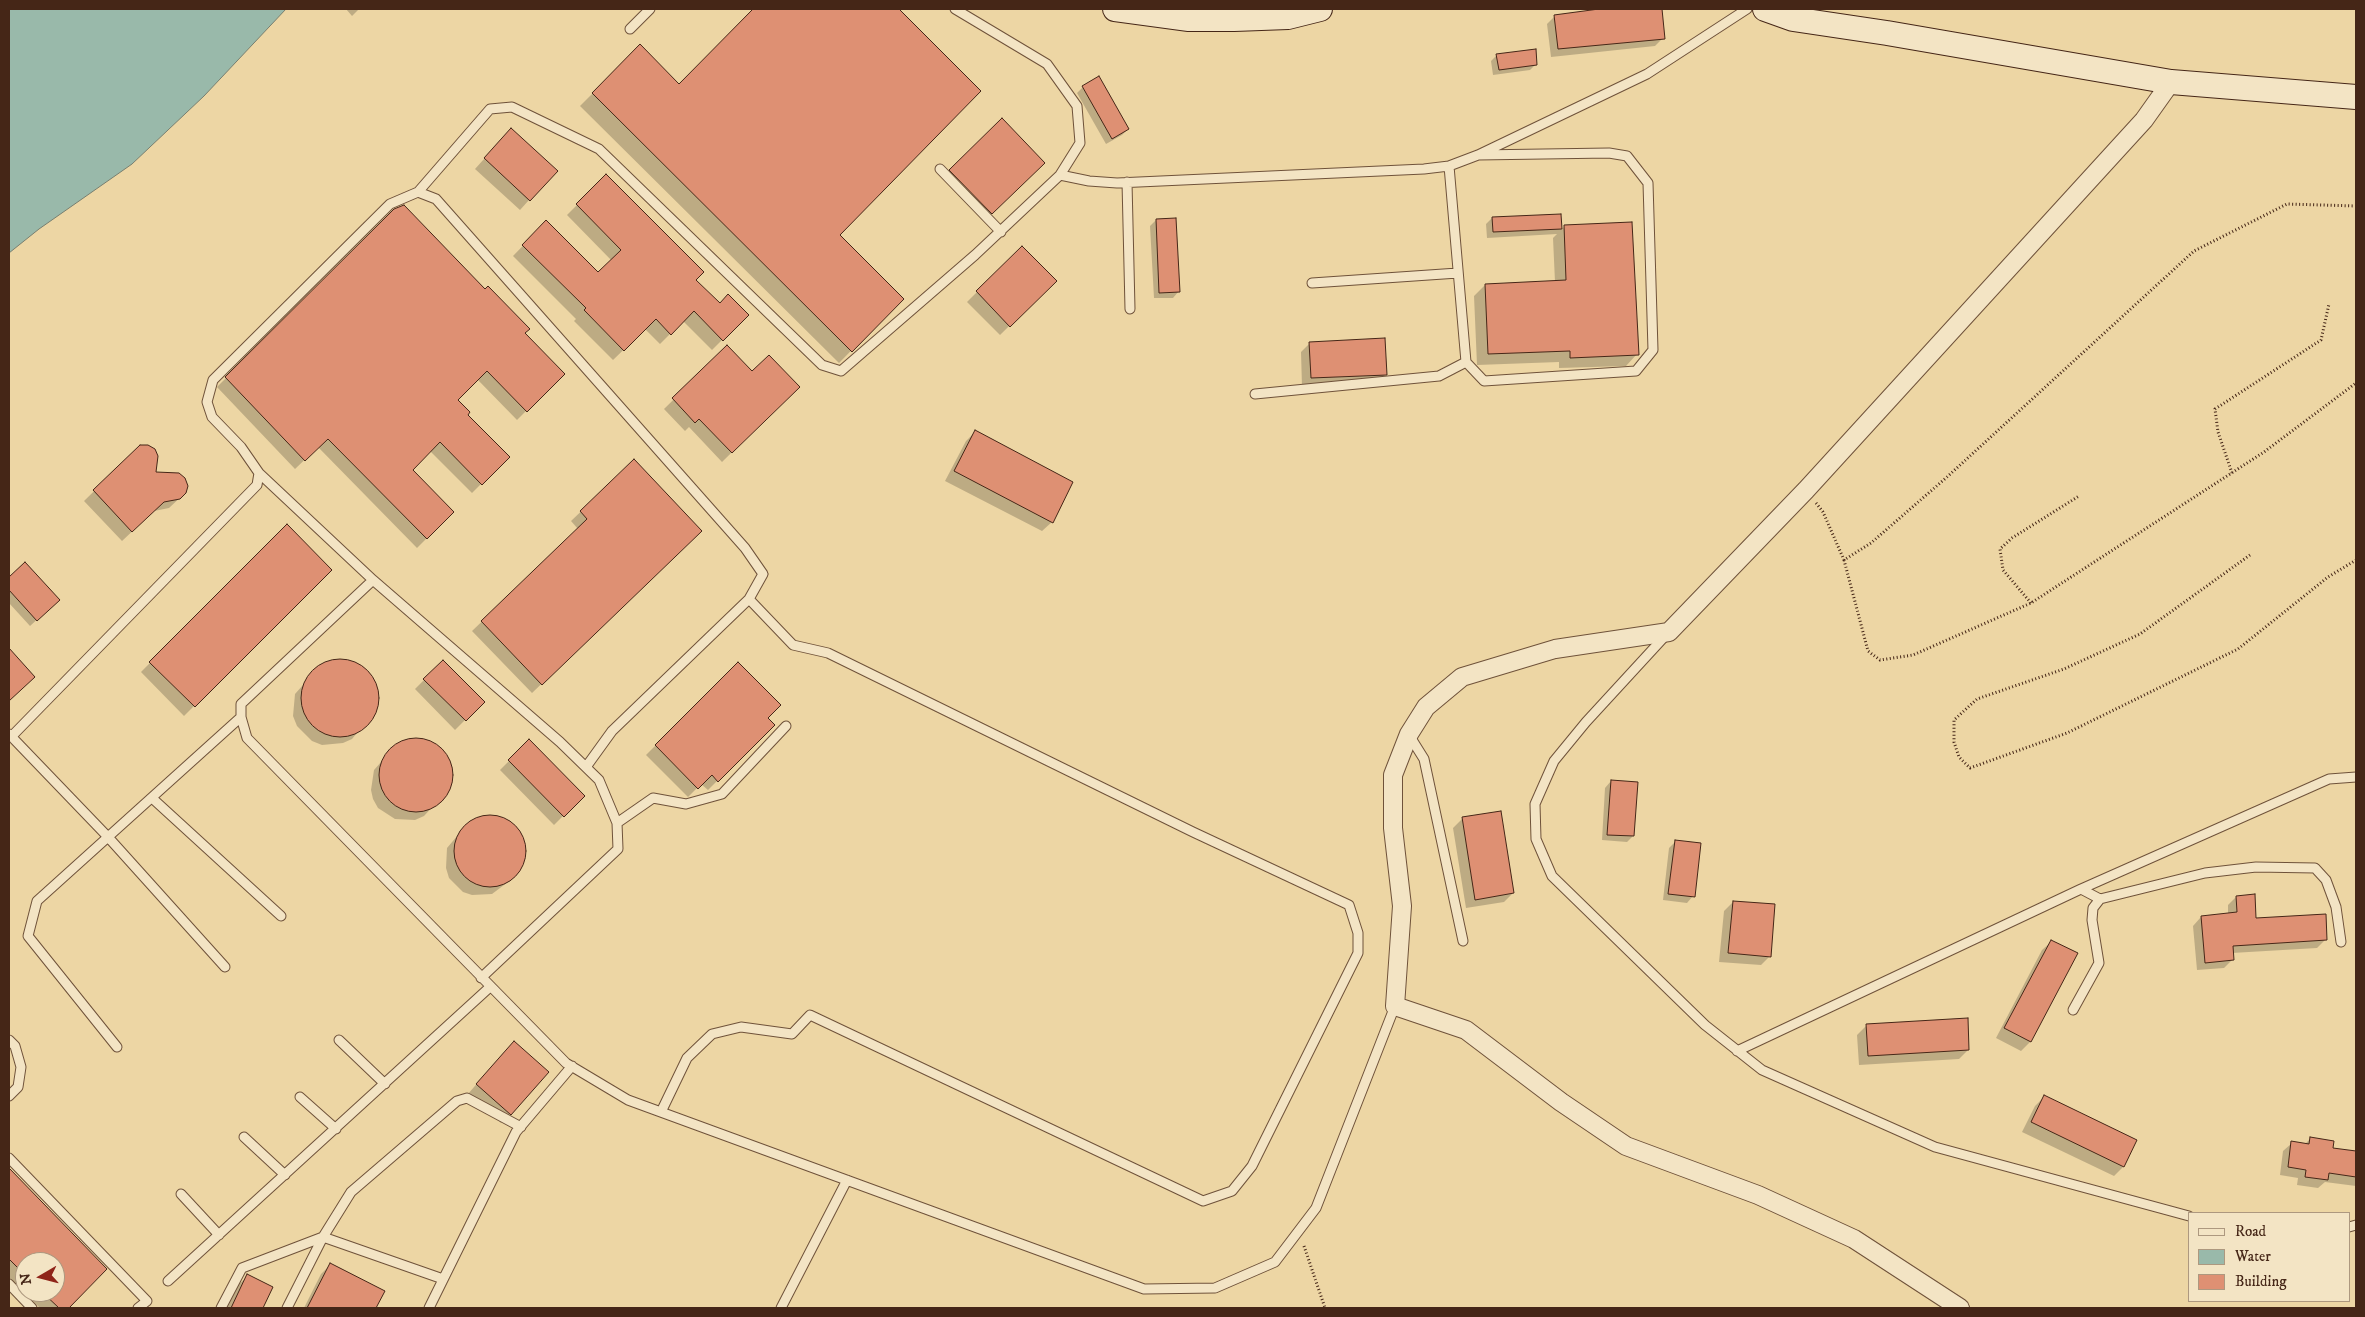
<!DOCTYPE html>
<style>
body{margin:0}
#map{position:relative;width:2365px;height:1317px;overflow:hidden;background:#edd6a4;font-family:"IM FELL DW Pica",serif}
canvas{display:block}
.frame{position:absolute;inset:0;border:10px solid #452617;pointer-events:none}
.legend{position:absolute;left:2188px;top:1212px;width:162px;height:90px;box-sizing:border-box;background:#f3e4c4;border:1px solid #ad987f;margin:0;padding:6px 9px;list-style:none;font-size:15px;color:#452617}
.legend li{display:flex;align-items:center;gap:10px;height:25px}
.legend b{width:25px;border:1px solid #ad987f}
.north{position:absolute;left:15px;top:1252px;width:50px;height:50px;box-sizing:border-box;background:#f3e4c4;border:1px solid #ad987f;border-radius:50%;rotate:262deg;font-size:14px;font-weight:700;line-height:20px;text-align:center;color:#452617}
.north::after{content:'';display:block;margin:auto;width:18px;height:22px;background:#8f2418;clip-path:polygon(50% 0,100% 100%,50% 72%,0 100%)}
</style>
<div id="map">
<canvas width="2365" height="1317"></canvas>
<div class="frame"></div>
<ul class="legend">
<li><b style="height:6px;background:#f3e4c4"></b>Road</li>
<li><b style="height:14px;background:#99b9aa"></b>Water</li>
<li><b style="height:14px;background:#de9073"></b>Building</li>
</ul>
<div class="north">N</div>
</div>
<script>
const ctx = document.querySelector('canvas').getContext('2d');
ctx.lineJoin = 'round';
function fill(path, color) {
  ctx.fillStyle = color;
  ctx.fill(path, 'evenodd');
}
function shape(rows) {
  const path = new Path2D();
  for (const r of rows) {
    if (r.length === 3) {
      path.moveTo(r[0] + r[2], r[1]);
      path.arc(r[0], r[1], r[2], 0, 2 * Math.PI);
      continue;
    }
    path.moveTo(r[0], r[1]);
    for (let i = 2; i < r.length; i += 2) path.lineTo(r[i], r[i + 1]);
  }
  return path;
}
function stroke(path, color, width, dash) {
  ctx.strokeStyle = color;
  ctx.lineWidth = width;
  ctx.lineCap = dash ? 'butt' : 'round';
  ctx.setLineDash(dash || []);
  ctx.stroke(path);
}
const water = shape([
 [9,9,286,9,204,96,132,164,39,229,9,253,9,9]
]);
const shadow = shape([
 [346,9,359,9,352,16],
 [755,9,897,9,979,91,838,235,902,299,839,363,580,106,640,46,679,86],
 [1608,9,1649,9,1663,38,1655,46,1551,57,1547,24,1555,16],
 [1497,55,1536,64,1530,70,1493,75,1491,61],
 [1083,87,1128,129,1122,135,1106,144,1077,93],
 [1002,120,1044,163,985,219,944,177],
 [502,139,529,200,520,210,475,169],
 [606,176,695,280,719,305,747,315,712,350,683,321,660,344,645,329,613,360,574,321,576,319,513,256,546,222,598,274,612,261,567,215],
 [394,210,563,374,517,420,477,379,456,400,466,415,508,457,472,493,430,451,411,470,453,512,417,548,318,447,295,469,217,387],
 [1560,215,1561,230,1564,227,1637,354,1626,366,1559,368,1559,362,1477,365,1474,296,1485,285,1555,282,1553,238,1557,234,1487,238,1486,224,1492,218],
 [1156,220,1179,291,1173,298,1154,298,1150,226],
 [1022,247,1055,281,1000,335,967,302],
 [1310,343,1386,374,1376,384,1302,387,1301,352],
 [727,347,752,373,798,387,722,462,689,427,685,431,664,409],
 [975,432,1052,522,1042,531,945,481,966,441],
 [135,451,155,473,185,493,169,508,154,511,122,541,84,501],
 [634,461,691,540,532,693,472,631,578,529,571,521],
 [287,525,330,570,184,716,141,672],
 [25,563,52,606,30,626,9,603,9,579],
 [338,660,359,665,373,681,377,690,375,711,352,739,343,743,322,745,312,741,297,726,293,716,295,694,318,668],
 [443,661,483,702,455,730,415,689],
 [738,663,767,718,773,725,708,790,701,784,688,797,646,755],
 [416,739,436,745,448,761,451,770,448,790,424,816,415,820,395,819,378,808,373,799,371,790,374,770,397,744],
 [529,741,583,796,554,825,500,770],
 [1611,781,1633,836,1627,842,1602,840,1605,788],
 [1500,813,1513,893,1504,902,1466,908,1453,828,1462,819],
 [498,816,507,820,521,834,524,843,522,864,508,882,492,894,472,895,463,892,449,878,446,868,447,848,469,822,478,818],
 [1675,842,1693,896,1687,903,1663,900,1669,848],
 [2236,897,2255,920,2326,939,2317,948,2232,953,2233,959,2224,968,2197,970,2193,926,2201,917,2228,915,2228,905],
 [1733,902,1770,956,1761,965,1719,962,1724,911],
 [2052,941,2076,954,2030,1042,2021,1051,1996,1038,2042,950],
 [1867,1025,1968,1050,1959,1059,1859,1065,1857,1035],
 [504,1052,510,1114,501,1123,468,1094],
 [2044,1097,2123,1167,2114,1176,2022,1132,2035,1106],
 [2310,1139,2331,1149,2356,1152,2356,1186,2325,1182,2318,1188,2297,1185,2298,1178,2280,1175,2283,1151,2292,1143,2304,1145],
 [9,1171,106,1269,67,1308,40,1308,9,1278],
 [25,1262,55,1262,55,1292,25,1292],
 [331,1264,383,1291,375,1308,304,1308,321,1274],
 [248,1276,272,1287,262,1308,227,1308,238,1285]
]);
const building = shape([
 [753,9,899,9,981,91,840,235,904,299,852,352,592,93,640,44,679,84,753,9],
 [1599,9,1662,9,1665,39,1558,49,1554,15,1599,9],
 [1536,49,1537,65,1499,70,1496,54,1536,49],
 [1099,76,1129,129,1112,139,1082,86,1099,76],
 [1002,118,1045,163,992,214,949,170,1002,118],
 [511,128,558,171,530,201,484,158,511,128],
 [606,174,704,272,696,280,720,303,728,294,749,315,723,341,694,311,671,335,656,319,624,351,584,310,586,308,522,245,546,220,598,272,621,250,576,204,606,174],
 [404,205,485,289,488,286,530,329,525,333,565,374,527,412,487,371,458,400,470,412,468,415,510,457,482,485,440,442,413,470,454,512,427,539,328,439,305,461,225,377,394,209,404,205],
 [1561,214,1562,229,1493,232,1492,217,1561,214],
 [1176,218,1180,292,1159,293,1156,219,1176,218],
 [1632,222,1639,355,1570,358,1570,351,1488,354,1485,284,1566,280,1564,225,1632,222],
 [1022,246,1057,281,1010,327,976,291,1022,246],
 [1385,338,1387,375,1311,378,1309,342,1385,338],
 [727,345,752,371,769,355,800,387,732,453,699,419,695,423,672,398,727,345],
 [975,430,1073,482,1053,523,954,471,975,430],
 [140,445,148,445,155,449,158,456,156,472,179,473,185,478,188,486,186,493,180,499,164,502,132,532,93,490,140,445],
 [634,459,702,531,542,685,481,621,587,519,580,511,634,459],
 [287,524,332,570,195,707,149,662,287,524],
 [25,562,60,600,37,621,9,590,9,577,25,562],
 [9,648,35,677,9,701,9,648],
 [340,698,39],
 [443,660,485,702,466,721,423,679,443,660],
 [738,662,781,705,768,718,775,725,718,782,712,775,698,789,655,745,738,662],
 [416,775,37],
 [529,739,585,796,564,817,508,760,529,739],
 [1611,780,1638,782,1634,836,1607,835,1611,780],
 [1501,811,1514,893,1475,900,1462,817,1501,811],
 [490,851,36],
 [1675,840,1701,843,1695,897,1668,894,1675,840],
 [2255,894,2256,918,2326,914,2327,940,2233,946,2234,960,2205,963,2201,916,2237,912,2236,896,2255,894],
 [1733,901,1775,904,1771,957,1728,953,1733,901],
 [2051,940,2078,953,2031,1042,2004,1028,2051,940],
 [1968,1018,1969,1050,1868,1056,1866,1024,1968,1018],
 [514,1041,549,1072,511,1115,476,1084,514,1041],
 [2044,1095,2137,1140,2124,1167,2031,1122,2044,1095],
 [2310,1137,2334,1141,2333,1148,2356,1151,2356,1177,2329,1173,2328,1180,2305,1177,2306,1170,2288,1167,2291,1141,2309,1144,2310,1137],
 [9,1168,107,1269,69,1308,59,1308,42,1292,55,1292,55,1262,25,1262,25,1275,9,1259,9,1168],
 [330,1263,385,1291,376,1308,307,1308,330,1263],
 [247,1274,273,1287,263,1308,231,1308,247,1274]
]);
const path = shape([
 [2232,473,2218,432,2215,409,2321,340,2329,304],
 [1816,503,1823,512,1844,560,1871,543,1947,477,2194,251,2287,204,2356,206],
 [2250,555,2140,634,2064,669,1977,699,1954,720,1954,742,1959,757,1970,768,2067,733,2238,649,2328,577,2356,560],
 [1844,560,1868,651,1880,660,1913,655,2031,603,2264,452,2356,383],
 [2031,603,2003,570,2000,549,2012,538,2079,496],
 [1304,1246,1325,1308]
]);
const lane = shape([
 [630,29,650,9],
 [1449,166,1466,362,1484,381,1636,371,1653,350,1648,183,1627,156,1609,153,1478,155],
 [940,169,1001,232],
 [1060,175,1089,181,1117,183,1424,169,1449,166,1478,155,1647,74,1747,9],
 [1127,182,1130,309],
 [418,192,490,109,512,107,599,149,822,365,841,371,975,255,1060,175,1080,143,1077,106,1047,64,955,9],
 [1312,283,1458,273],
 [1255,394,1439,376,1466,362],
 [259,473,373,580,560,742,599,780,617,823,618,849,481,978],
 [373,580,241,704,241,717,247,738,566,1063,628,1100,1144,1289,1215,1288,1275,1262,1316,1208,1395,1006],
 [1666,635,1586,722,1554,761,1535,804,1536,839,1552,876,1705,1025,1762,1070,1935,1147,2189,1216],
 [9,734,108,837,225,967],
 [1409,735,1424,759,1463,941],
 [11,737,257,485,259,473,241,447,212,417,207,402,213,380,390,204,418,192,436,199,745,548,763,574,749,599,612,731,586,767],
 [152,798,281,916],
 [617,823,653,798,686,804,722,794,786,726],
 [2081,889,2100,899,2205,873,2256,867,2315,868,2326,880,2336,907,2341,942],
 [2073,1010,2099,963,2092,920,2093,908,2100,899],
 [9,1040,15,1046,21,1067,18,1087,9,1096],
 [339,1040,385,1084],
 [117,1047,28,936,37,901,241,717],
 [1737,1051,2081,889,2329,779,2356,777],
 [300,1097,336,1129],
 [661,1112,687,1058,712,1034,741,1027,792,1034,810,1015,1203,1201,1232,1191,1252,1166,1358,953,1358,933,1349,905,1193,832,828,653,793,645,749,599],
 [244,1137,285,1175],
 [9,1158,147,1301,138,1308],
 [181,1194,219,1235],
 [2349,1227,2356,1225],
 [168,1281,490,987],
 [9,1284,32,1308],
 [221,1308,242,1268,323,1237,443,1279],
 [287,1308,323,1237,351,1192,457,1101,467,1098,521,1127],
 [429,1308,516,1132,572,1066],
 [781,1308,847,1180]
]);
const street = shape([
 [1960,1308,1854,1239,1758,1195,1626,1146,1561,1102,1466,1030,1395,1006,1402,906,1393,828,1393,775,1409,734,1426,707,1462,677,1555,649,1669,632,1806,490,2144,120,2171,82]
]);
const secondary = shape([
 [1115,9,1189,19,1234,19,1288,17,1320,9],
 [1765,9,1793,19,1887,33,2171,82,2356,97]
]);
fill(water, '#99b9aa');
stroke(water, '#777e6f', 1);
fill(shadow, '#0003');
fill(building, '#de9073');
stroke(building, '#452617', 1);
stroke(lane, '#6f523a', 11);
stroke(street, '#6f523a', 20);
stroke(secondary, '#452617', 26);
stroke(path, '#452617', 3, [1, 2.5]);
stroke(lane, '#f3e4c4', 9);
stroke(street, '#f3e4c4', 18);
stroke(secondary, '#f3e4c4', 24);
</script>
